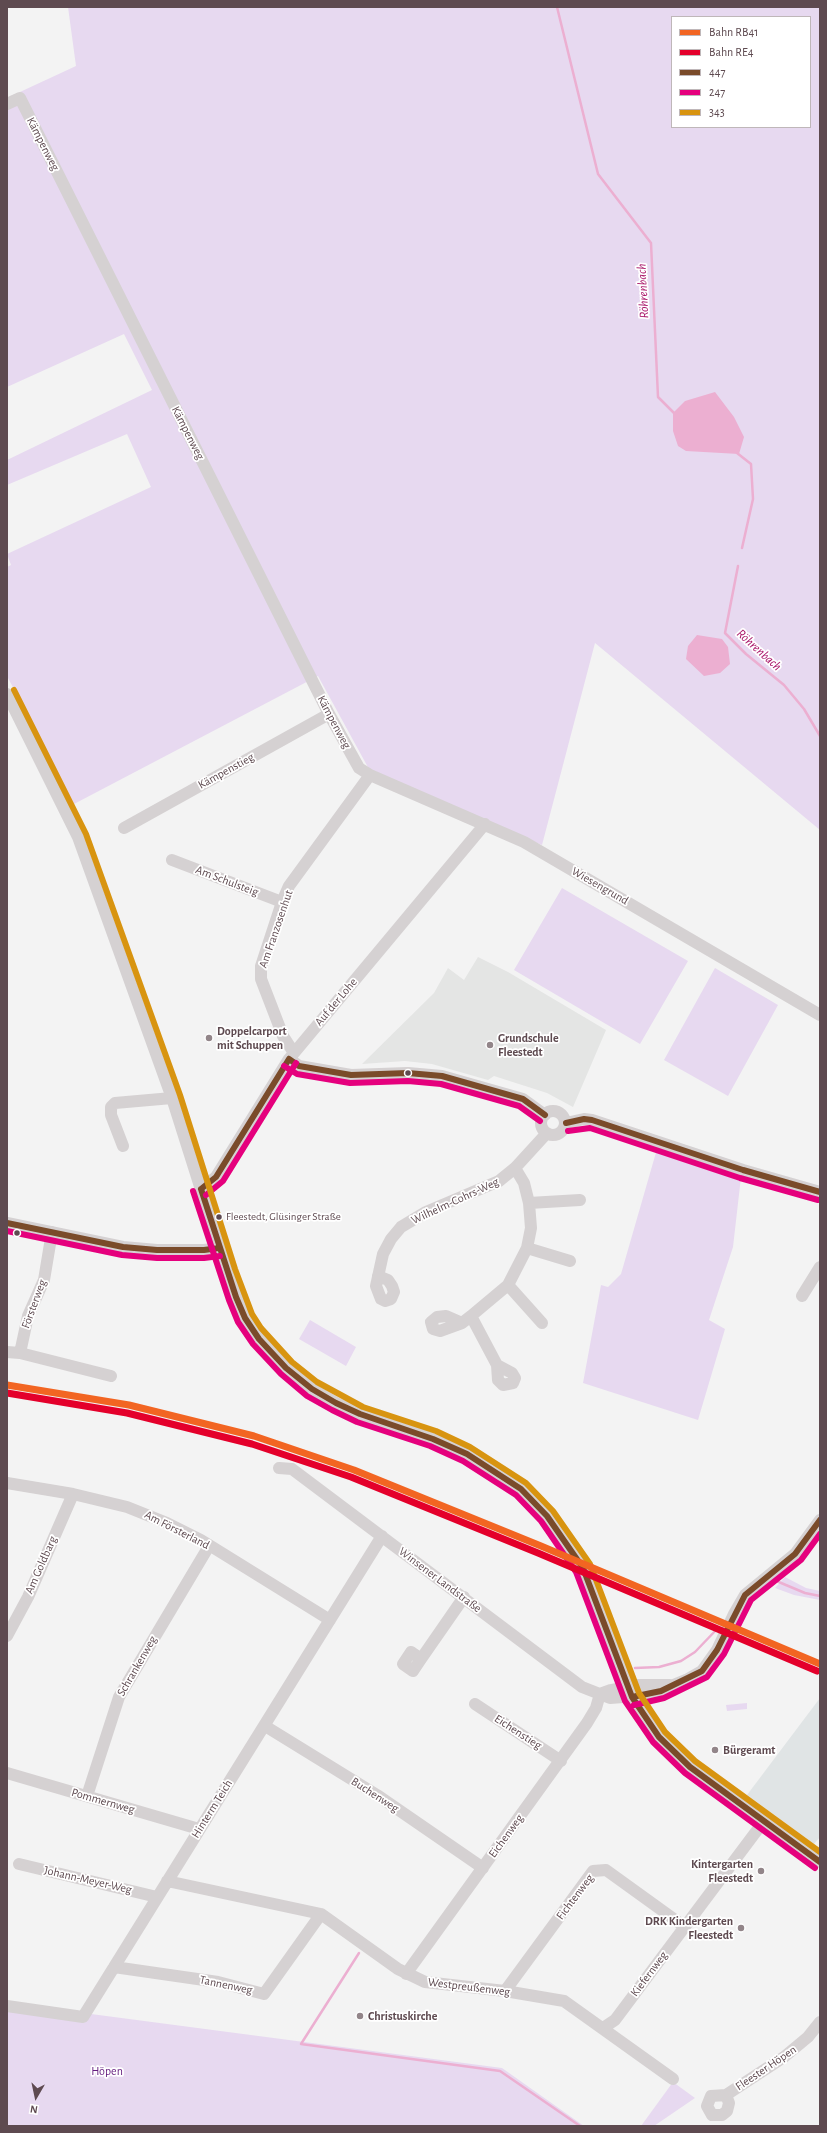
<!DOCTYPE html>
<meta charset="utf-8">
<style>
body{margin:0}
#map{position:relative;width:827px;height:2133px;overflow:hidden;background:#f3f3f3;font-family:"Alegreya Sans",sans-serif}
canvas{display:block}
.frame{position:absolute;inset:0;border:8px solid #5e4a50;pointer-events:none}
.legend{position:absolute;left:671px;top:16px;width:140px;height:112px;box-sizing:border-box;background:#fff;border:1px solid #bfb7b9;margin:0;padding:5px 7px;list-style:none;font-size:12px;color:#5e4a50}
.legend li{display:flex;align-items:center;gap:8px;height:20px}
.legend b{width:20px;border:1px solid #bfb7b9}
.north{position:absolute;left:16px;top:2077px;width:40px;height:40px;-webkit-text-stroke:3px #fff;paint-order:stroke;rotate:189deg;font-size:11px;font-weight:700;line-height:16px;text-align:center;color:#5e4a50}
.north::after{content:'';display:block;margin:auto;width:14px;height:18px;background:#5e4a50;clip-path:polygon(50% 0,100% 100%,50% 72%,0 100%)}
</style>
<div id="map">
<canvas width="827" height="2133"></canvas>
<div class="frame"></div>
<ul class="legend">
<li><b style="height:5px;background:#f26522"></b>Bahn RB41</li>
<li><b style="height:5px;background:#e4002b"></b>Bahn RE4</li>
<li><b style="height:5px;background:#7a4b2a"></b>447</li>
<li><b style="height:5px;background:#e5007d"></b>247</li>
<li><b style="height:5px;background:#d89410"></b>343</li>
</ul>
<div class="north">N</div>
</div>
<script>
const ctx = document.querySelector('canvas').getContext('2d');
ctx.lineJoin = 'round';
function fill(path, color) {
  ctx.fillStyle = color;
  ctx.fill(path, 'evenodd');
}
function shape(rows) {
  const path = new Path2D();
  for (const r of rows) {
    if (r.length === 3) {
      path.moveTo(r[0] + r[2], r[1]);
      path.arc(r[0], r[1], r[2], 0, 2 * Math.PI);
      continue;
    }
    path.moveTo(r[0], r[1]);
    for (let i = 2; i < r.length; i += 2) path.lineTo(r[i], r[i + 1]);
  }
  return path;
}
function stroke(path, color, width, dash) {
  ctx.strokeStyle = color;
  ctx.lineWidth = width;
  ctx.lineCap = dash ? 'butt' : 'round';
  ctx.setLineDash(dash || []);
  ctx.stroke(path);
}
function label(font, color, halo, rows, align = 'center') {
  ctx.font = font + ' "Alegreya Sans",sans-serif';
  ctx.lineWidth = 3.5;
  ctx.setLineDash([]);
  ctx.textBaseline = 'middle';
  ctx.strokeStyle = halo;
  ctx.fillStyle = color;
  for (const [text, x, y, turn = 0] of rows) {
    ctx.save();
    ctx.translate(x, y);
    ctx.rotate((+turn || 0) * Math.PI / 180);
    ctx.textAlign = isNaN(turn) ? turn : align;
    if (halo) ctx.strokeText(text, 0, 0);
    ctx.fillText(text, 0, 0);
    ctx.restore();
  }
}
const commercial = shape([
 [820,1698,820,1837,814,1844,747,1795]
]);
const education = shape([
 [478,957,508,972,606,1030,573,1107,547,1093,494,1076,488,1080,432,1064,405,1061,362,1064,434,993,448,968,464,980]
]);
const green = shape([
 [68,7,820,7,820,830,595,643,542,845,370,771,318,676,74,804,7,676,7,567,11,565,7,554,151,487,127,434,7,485,7,460,152,390,124,334,7,387,7,98,76,66],
 [672,17,810,17,810,127,672,127],
 [562,888,688,961,640,1044,514,970],
 [715,968,778,1005,728,1096,664,1060],
 [657,1149,741,1177,733,1247,709,1320,725,1329,698,1420,583,1383,601,1285,608,1287,621,1274],
 [310,1320,356,1347,346,1366,299,1339],
 [785,1577,806,1588,820,1591,820,1600,794,1595,775,1588],
 [747,1703,747,1709,727,1711,726,1705],
 [7,2010,91,2014,502,2068,584,2126,7,2126],
 [673,2082,695,2098,654,2126,641,2126]
]);
const water = shape([
 [715,392,734,417,744,437,739,454,686,451,678,446,673,431,673,413,685,401],
 [697,635,722,639,728,647,730,664,720,673,704,676,686,659,688,646]
]);
const stream = shape([
 [557,7,598,174,651,243,658,397,675,414],
 [737,453,751,464,753,499,742,548],
 [738,566,725,633,746,654,784,685,804,709,820,736],
 [774,1580,805,1593,820,1596],
 [635,1668,659,1667,681,1661,695,1652,718,1628],
 [359,1953,301,2044,500,2071,580,2126]
]);
const minor = shape([
 [7,104,20,98,329,714,359,768,370,775,524,842,820,1015],
 [7,694,78,837,172,1098,227,1272,245,1318,255,1333,286,1368,312,1389,336,1403,360,1414,433,1439,467,1454,500,1474,521,1489,547,1516,583,1568,632,1697,659,1737,690,1767,820,1862],
 [124,828,329,714],
 [172,860,282,902],
 [294,1053,283,1036,261,979,261,966,282,902,289,886,370,775],
 [289,1059,299,1066,351,1075,408,1073,442,1076,523,1099,545,1115],
 [553,1123,12],
 [566,1123,584,1119,592,1120,743,1170,820,1192],
 [123,1146,111,1115,111,1107,115,1103,172,1098],
 [201,1189,216,1177,289,1059,485,824],
 [529,1203,580,1200],
 [7,1223,123,1247,157,1250,204,1250,219,1248],
 [527,1248,570,1261],
 [378,1276,388,1280,392,1286,394,1292,391,1299,385,1301,381,1299,376,1286,383,1254,391,1239,401,1227,426,1212,499,1181,515,1168,547,1133],
 [508,1285,542,1323],
 [802,1296,820,1267],
 [471,1316,497,1365,498,1380,503,1385,513,1383,515,1378,512,1373,497,1365],
 [462,1323,440,1331,433,1329,431,1322,437,1317,446,1316,462,1323,471,1316,508,1285,527,1248,531,1228,529,1203,524,1183,515,1168],
 [7,1352,20,1353,28,1316,44,1280,52,1232],
 [20,1353,111,1376],
 [279,1468,292,1469,582,1687,610,1698,649,1695,688,1679,702,1671,717,1650,734,1614,745,1595,795,1554,820,1520],
 [7,1483,73,1494,127,1507,167,1523,201,1540,330,1620],
 [7,1636,28,1597,73,1494],
 [421,1659,411,1652,403,1664,413,1671,421,1659,464,1597],
 [600,1694,611,1690,635,1685,670,1685],
 [475,1704,561,1761],
 [265,1726,377,1795,483,1868],
 [7,1773,199,1829],
 [87,1796,119,1697,209,1546],
 [19,1864,157,1897],
 [167,1881,321,1914,398,1969,425,1982,505,1991,564,2001,673,2079],
 [114,1967,218,1982,264,1994,321,1914],
 [406,1974,587,1723,596,1708,600,1694],
 [505,1991,593,1871,606,1870,685,1927],
 [7,2006,83,2017,382,1536],
 [603,2028,615,2020,764,1821],
 [726,2095,729,2103,727,2111,722,2115,712,2115,707,2106,711,2096,726,2095,784,2057,808,2037,820,2022]
]);
const bus1 = shape([
 [289,1059,299,1066,351,1075,408,1073,442,1076,523,1099,545,1115],
 [566,1123,584,1119,592,1120,743,1170,820,1192],
 [201,1189,236,1297,245,1318,259,1339,286,1368,312,1389,336,1403,360,1414,433,1439,467,1454,521,1489,547,1516,583,1568,632,1697,659,1737,690,1767,820,1862],
 [201,1189,216,1177,289,1059],
 [7,1223,123,1247,157,1250,204,1250,219,1248],
 [632,1697,661,1691,702,1671,717,1650,745,1595,795,1554,820,1520]
]);
const bus2 = shape([
 [284,1066,297,1074,350,1083,408,1081,441,1084,519,1106,540,1121],
 [568,1131,590,1128,740,1178,818,1200],
 [193,1191,229,1300,238,1322,253,1344,281,1374,307,1396,332,1410,357,1422,430,1446,463,1461,516,1495,541,1521,576,1572,625,1701,653,1742,685,1773,815,1868],
 [206,1195,223,1181,296,1063],
 [7,1231,122,1255,157,1258,204,1258,220,1256],
 [634,1705,664,1698,707,1677,724,1654,751,1600,801,1560,820,1534]
]);
const bus3 = shape([
 [14,690,86,834,180,1095,235,1269,252,1314,261,1328,292,1362,317,1382,363,1407,436,1431,470,1447,526,1483,553,1511,590,1564,639,1693,665,1732,695,1761,820,1852]
]);
const rail1 = shape([
 [7,1385,129,1405,254,1436,354,1470,541,1546,820,1664]
]);
const rail2 = shape([
 [7,1393,127,1413,252,1444,351,1477,538,1553,817,1671]
]);
const markers = [
 [209,1038,4,"#928589"],
 [490,1045,4,"#928589"],
 [408,1073,3.5,"#5e4a50"],
 [219,1217,3.5,"#5e4a50"],
 [17,1233,3.5,"#5e4a50"],
 [715,1750,4,"#928589"],
 [761,1871,4,"#928589"],
 [741,1928,4,"#928589"],
 [360,2016,4,"#928589"]
];
const busNames = [
 ["Fleestedt, Glüsinger Straße",226,1217]
];
const streetNames = [
 ["Kämpenweg",43,144,63],
 ["Kämpenweg",188,433,63],
 ["Kämpenweg",334,722,62],
 ["Kämpenstieg",226,771,-29],
 ["Am Schulsteig",227,881,21],
 ["Wiesengrund",600,886,30],
 ["Am Franzosenhut",276,929,-71],
 ["Auf der Lohe",336,1002,-50],
 ["Wilhelm-Cohrs-Weg",455,1201,-25],
 ["Försterweg",34,1304,-70],
 ["Am Försterland",177,1530,27],
 ["Am Goldbarg",41,1565,-66],
 ["Winsener Landstraße",440,1580,37],
 ["Schrankenweg",137,1666,-60],
 ["Eichenstieg",518,1732,33],
 ["Buchenweg",375,1795,33],
 ["Pommernweg",103,1801,16],
 ["Hinterm Teich",212,1809,-58],
 ["Eichenweg",506,1836,-54],
 ["Johann-Meyer-Weg",88,1880,13],
 ["Fichtenweg",575,1897,-53],
 ["Kiefernweg",649,1974,-53],
 ["Tannenweg",226,1985,12],
 ["Westpreußenweg",469,1987,7],
 ["Fleester Höpen",766,2068,-34]
];
const poiNames = [
 ["Doppelcarport",217,1031],
 ["mit Schuppen",217,1045],
 ["Grundschule",498,1038],
 ["Fleestedt",498,1052],
 ["Bürgeramt",723,1750],
 ["Kintergarten",753,1864,"right"],
 ["Fleestedt",753,1878,"right"],
 ["DRK Kindergarten",733,1921,"right"],
 ["Fleestedt",733,1935,"right"],
 ["Christuskirche",368,2016]
];
const parkNames = [
 ["Höpen",107,2071]
];
const waterNames = [
 ["Röhrenbach",643,291,-93],
 ["Röhrenbach",759,650,42]
];
fill(commercial, '#e0e4e5');
fill(education, '#e4e5e4');
fill(green, '#e7d9f0');
fill(water, '#ecafd1');
stroke(stream, '#ecafd1', 2.5);
stroke(minor, '#d5d1d2', 12);
stroke(bus1, '#7a4b2a', 6);
stroke(bus2, '#e5007d', 6);
stroke(bus3, '#d89410', 6);
stroke(rail1, '#f26522', 7);
stroke(rail2, '#e4002b', 7);
for (const [x, y, r, color] of markers) {
  const dot = new Path2D();
  dot.arc(x, y, r, 0, 2 * Math.PI);
  ctx.fillStyle = color;
  ctx.fill(dot);
  stroke(dot, '#fff', 1.5);
}
label('11px', '#5e4a50', '#fff', busNames, 'left');
label('12px', '#5e4a50', '#fff', streetNames);
label('bold 12px', '#5e4a50', '#fff', poiNames, 'left');
label('12px', '#641c7e', '#fff', parkNames);
label('italic 13px', '#a81367', '#fff', waterNames);
</script>
